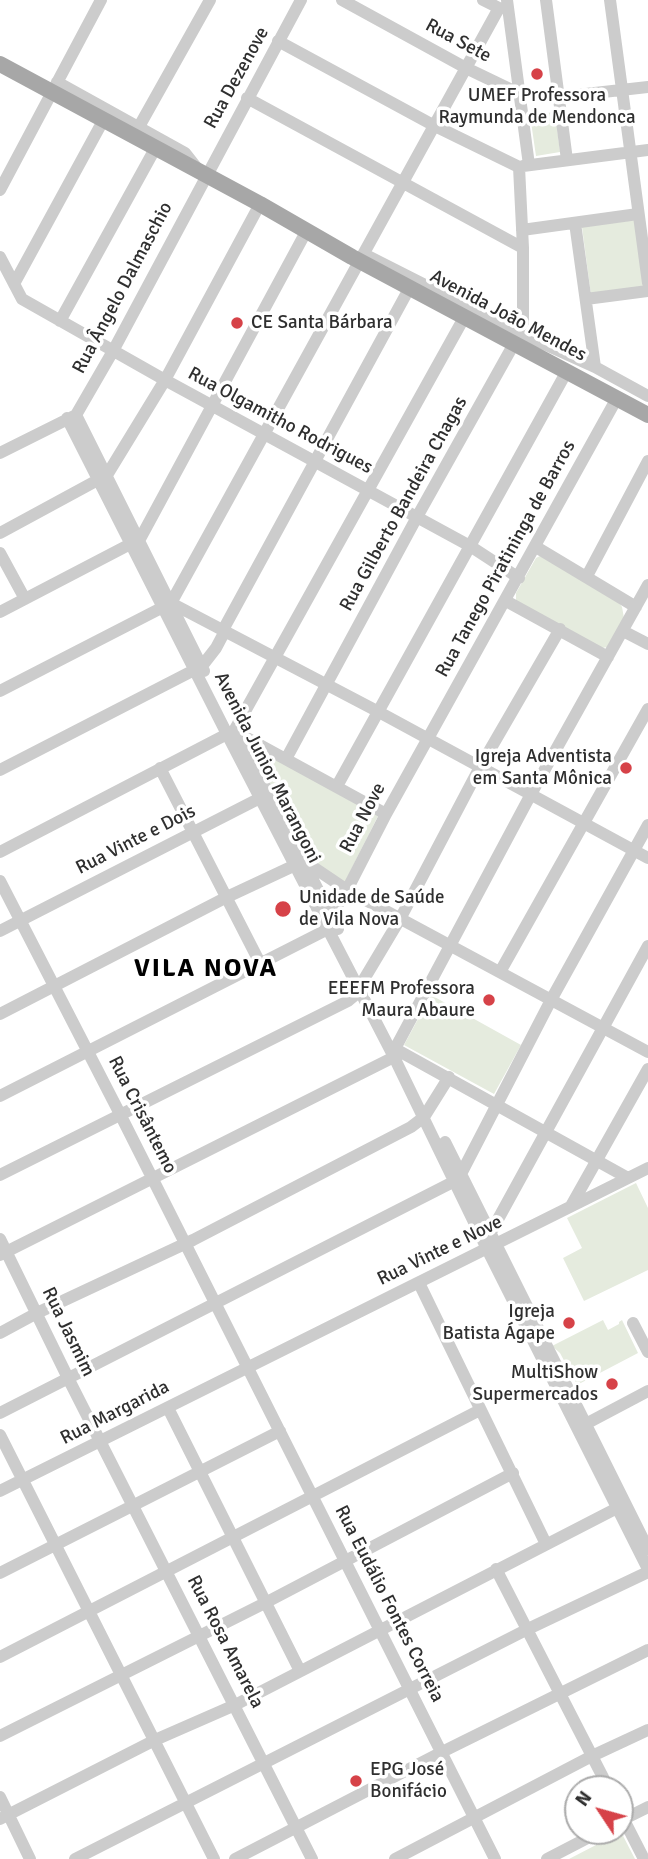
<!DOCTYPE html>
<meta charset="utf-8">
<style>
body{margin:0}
#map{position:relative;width:648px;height:1859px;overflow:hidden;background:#fff;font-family:Signika,sans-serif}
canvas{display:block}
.north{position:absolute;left:564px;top:1775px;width:70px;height:70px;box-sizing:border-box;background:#fff;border:2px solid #acacac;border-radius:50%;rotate:306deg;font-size:19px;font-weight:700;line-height:28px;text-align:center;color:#2f2f2f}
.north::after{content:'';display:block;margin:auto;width:24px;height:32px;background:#d64248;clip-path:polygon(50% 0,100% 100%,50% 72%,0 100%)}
</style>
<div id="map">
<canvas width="648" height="1859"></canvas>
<div class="north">N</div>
</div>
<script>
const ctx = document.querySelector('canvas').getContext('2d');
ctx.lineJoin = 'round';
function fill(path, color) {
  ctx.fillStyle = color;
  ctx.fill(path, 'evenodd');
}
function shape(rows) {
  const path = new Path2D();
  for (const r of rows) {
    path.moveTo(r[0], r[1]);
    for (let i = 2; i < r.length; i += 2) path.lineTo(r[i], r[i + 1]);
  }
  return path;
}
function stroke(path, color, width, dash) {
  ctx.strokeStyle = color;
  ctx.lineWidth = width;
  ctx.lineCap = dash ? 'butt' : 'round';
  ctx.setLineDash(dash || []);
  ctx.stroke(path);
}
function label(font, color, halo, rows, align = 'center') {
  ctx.font = font + ' Signika,sans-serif';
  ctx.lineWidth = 7;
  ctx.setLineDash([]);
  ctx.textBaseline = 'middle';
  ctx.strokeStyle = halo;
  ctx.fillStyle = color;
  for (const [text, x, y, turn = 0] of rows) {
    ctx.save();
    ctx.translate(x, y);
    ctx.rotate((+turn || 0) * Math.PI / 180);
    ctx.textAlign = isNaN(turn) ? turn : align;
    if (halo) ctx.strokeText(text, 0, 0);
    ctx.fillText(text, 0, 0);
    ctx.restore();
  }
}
const green = shape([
 [555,112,560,152,536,156,530,115],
 [635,220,644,286,591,295,582,227],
 [540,556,618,601,622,607,624,618,608,647,602,648,516,601,516,593,536,558],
 [252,746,378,816,345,882,313,864,303,852,250,747],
 [431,995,521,1045,494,1094,404,1045],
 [636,1183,648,1208,648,1270,584,1301,563,1258,582,1248,567,1218],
 [603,1320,608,1330,619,1324,619,1322,622,1320,638,1353,577,1385,560,1353,552,1346],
 [621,1832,635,1859,569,1859]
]);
const minor = shape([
 [342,0,466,68,520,94],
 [483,0,499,8],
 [507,0,529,165],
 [546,0,567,160],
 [610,0,648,283],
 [278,41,433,125,519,167],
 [57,82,185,153,196,167],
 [559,97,648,87],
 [247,98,523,248],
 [136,132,210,0],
 [523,166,648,150],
 [0,190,101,0],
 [575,223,595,367],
 [522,230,638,214],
 [364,254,520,333,595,367,648,396],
 [0,257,22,299,165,380,470,546,519,578],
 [14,284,104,119],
 [586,299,648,291],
 [60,321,156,147],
 [76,415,204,671],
 [67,418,227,734,394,1057,487,1249,648,1569],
 [0,453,76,415,113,351,301,0],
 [0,533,107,475,165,380,260,204],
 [536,547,636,607],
 [0,553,25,599],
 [587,576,648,461],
 [506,601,608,657],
 [171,603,377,711,648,858],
 [0,612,140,539,307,230],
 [223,630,410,287],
 [623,631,648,644],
 [0,691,171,603,499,8],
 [234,731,269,794,338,929],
 [234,731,465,316],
 [236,732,386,814],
 [286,759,417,517,520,333,523,325,523,248,519,167],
 [160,768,260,963],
 [0,770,202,666,216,648,225,631],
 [337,786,567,371],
 [0,852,233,731],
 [0,881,120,1114,495,1859],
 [327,918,331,915,347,890,386,814,617,398],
 [0,931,268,794],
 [500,972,648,709],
 [0,1014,227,897,304,861,347,890,648,1052],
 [397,1045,530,796,648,585],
 [399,1051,628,1178],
 [0,1096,334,926],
 [445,1142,648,1549],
 [0,1175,348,1001,354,996,400,919,480,767,560,629],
 [571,1206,648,1069],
 [491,1232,648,946],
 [0,1239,68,1378,312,1859],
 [0,1255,394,1057],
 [419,1283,546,1544],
 [633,1323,648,1352],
 [0,1333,37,1313,193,1240,411,1127,424,1117,449,1077],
 [168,1408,300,1671],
 [0,1413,455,1181,461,1174,551,1000,648,825],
 [580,1427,648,1391],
 [0,1435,214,1859],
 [0,1491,648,1168],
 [496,1569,609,1789],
 [0,1573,280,1431],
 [0,1657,480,1410],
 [0,1736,265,1603,513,1473],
 [0,1797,30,1859],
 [620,1812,644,1859],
 [0,1819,155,1740,235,1705,625,1504],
 [620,1821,648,1807],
 [75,1859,528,1629,648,1572],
 [235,1859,442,1752,648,1650],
 [395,1859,592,1756,648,1730],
 [547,1859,601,1831]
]);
const major = shape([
 [0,64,260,204,352,257,648,415]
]);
const markers = [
 [537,74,7,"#d64248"],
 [237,323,7,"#d64248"],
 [626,768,7,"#d64248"],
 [283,909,9,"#d64248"],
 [489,1000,7,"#d64248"],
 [569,1323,7,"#d64248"],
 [612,1384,7,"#d64248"],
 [356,1781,7,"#d64248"]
];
const streetNames = [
 ["Rua Sete",458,41,28],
 ["Rua Dezenove",237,78,-61],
 ["Rua Ângelo Dalmaschio",123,288,-62],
 ["Avenida João Mendes",508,316,28],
 ["Rua Olgamitho Rodrigues",280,421,28],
 ["Rua Gilberto Bandeira Chagas",404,504,-61],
 ["Rua Tanego Piratininga de Barros",506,559,-61],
 ["Avenida Junior Marangoni",267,768,63],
 ["Rua Nove",363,818,-62],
 ["Rua Vinte e Dois",136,840,-27],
 ["Rua Crisântemo",142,1115,63],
 ["Rua Vinte e Nove",440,1251,-26],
 ["Rua Jasmim",68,1332,64],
 ["Rua Margarida",115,1413,-27],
 ["Rua Eudálio Fontes Correia",389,1604,63],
 ["Rua Rosa Amarela",225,1642,63]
];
const poiNames = [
 ["UMEF Professora",537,96,"center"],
 ["Raymunda de Mendonca",537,118,"center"],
 ["CE Santa Bárbara",251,323,"left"],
 ["Igreja Adventista",612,757],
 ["em Santa Mônica",612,779],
 ["Unidade de Saúde",299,898,"left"],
 ["de Vila Nova",299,920,"left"],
 ["EEEFM Professora",475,989],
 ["Maura Abaure",475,1011],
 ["Igreja",555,1312],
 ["Batista Ágape",555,1334],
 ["MultiShow",598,1373],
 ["Supermercados",598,1395],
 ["EPG José",370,1770,"left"],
 ["Bonifácio",370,1792,"left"]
];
const districtNames = [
 ["VILA NOVA",206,969]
];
fill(green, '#e5ebde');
stroke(minor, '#ccc', 12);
stroke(major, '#a7a7a7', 16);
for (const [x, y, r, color] of markers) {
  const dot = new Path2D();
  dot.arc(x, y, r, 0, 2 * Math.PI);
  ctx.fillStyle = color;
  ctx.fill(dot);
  stroke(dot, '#fff', 2.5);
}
label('19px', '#2f2f2f', '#fff', streetNames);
label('19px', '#2f2f2f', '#fff', poiNames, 'right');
ctx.letterSpacing = '2px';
label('bold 26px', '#000', '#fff', districtNames);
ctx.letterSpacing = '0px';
</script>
